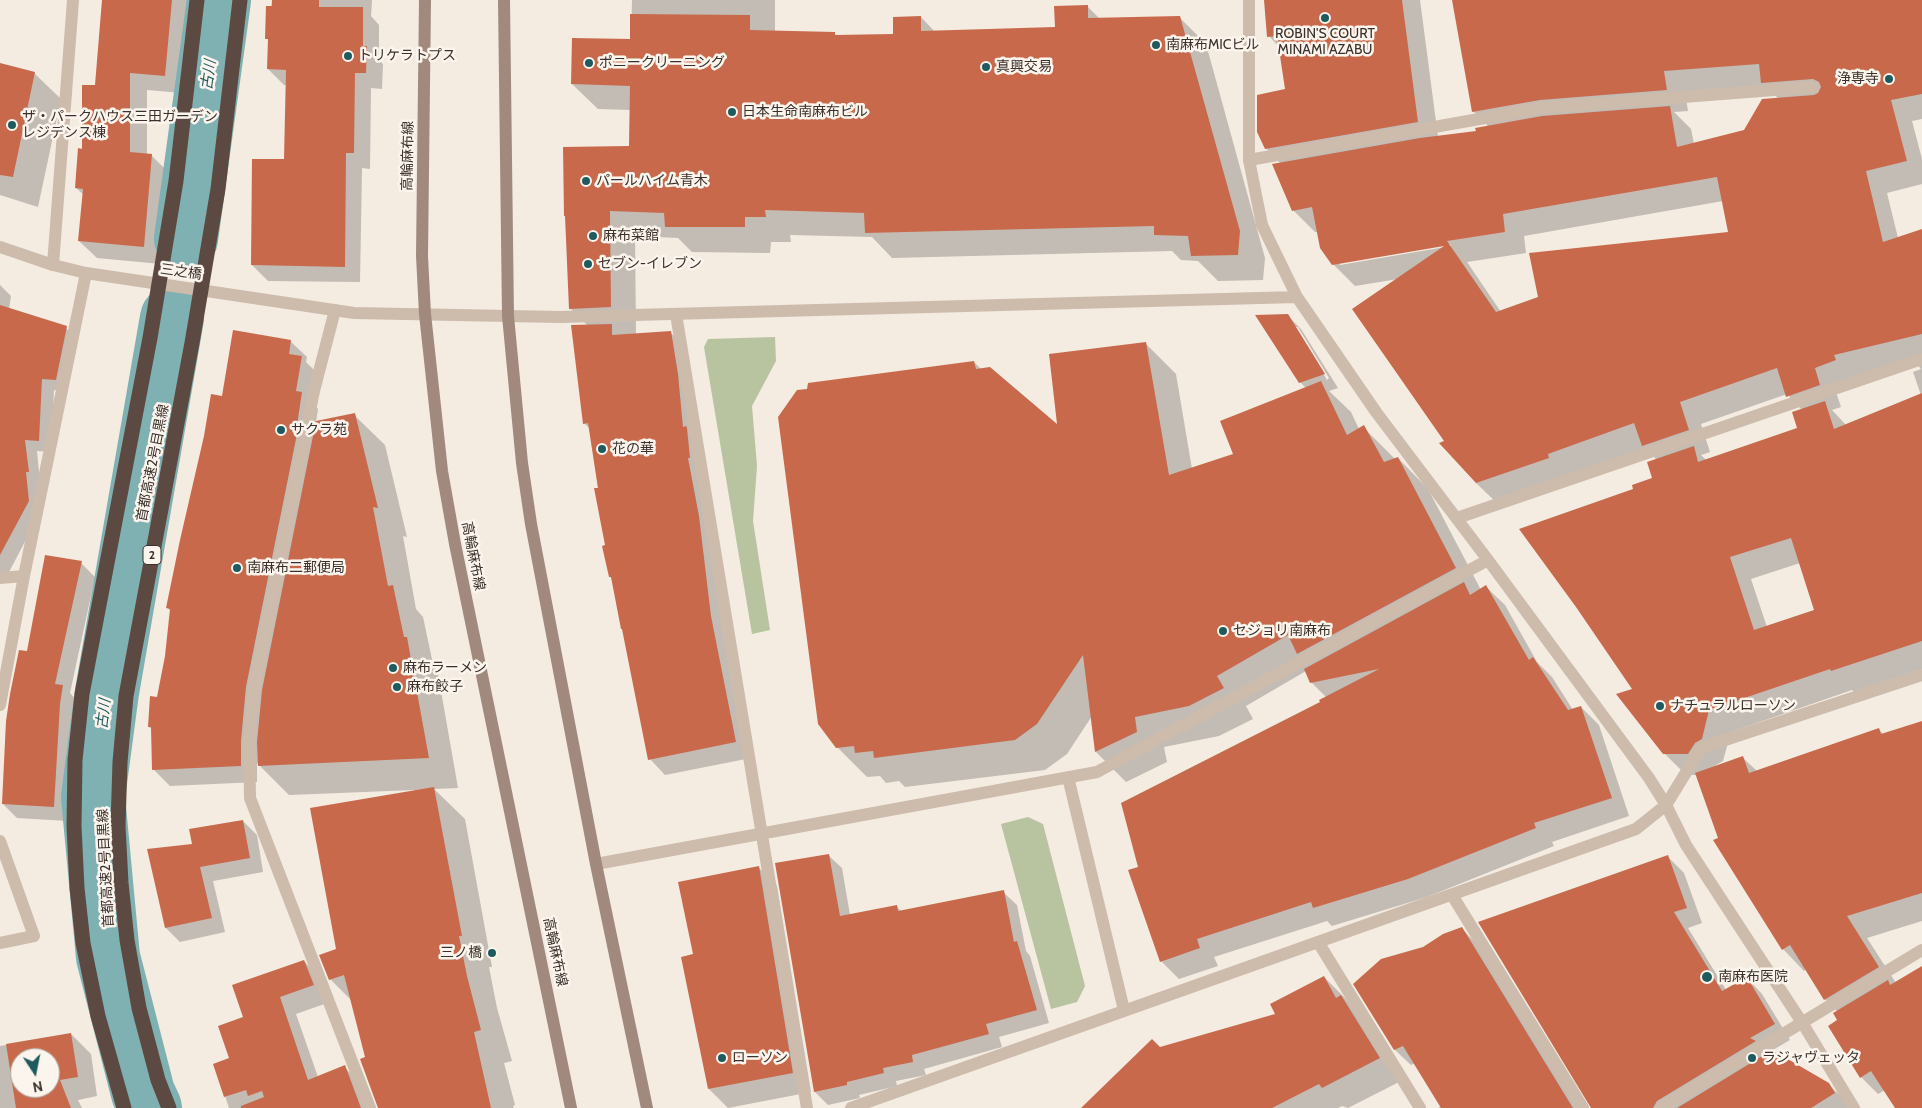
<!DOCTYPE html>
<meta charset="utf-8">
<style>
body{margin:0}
#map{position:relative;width:1922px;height:1108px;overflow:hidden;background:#f4ebe1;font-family:Cabin,sans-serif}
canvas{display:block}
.north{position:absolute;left:10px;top:1048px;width:50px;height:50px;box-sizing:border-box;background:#fbf5ee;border:1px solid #aea6a0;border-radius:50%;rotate:169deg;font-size:14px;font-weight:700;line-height:20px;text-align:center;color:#3b302b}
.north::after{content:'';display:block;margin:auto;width:18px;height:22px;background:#1f5a5e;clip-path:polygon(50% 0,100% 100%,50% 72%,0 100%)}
</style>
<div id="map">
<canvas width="1922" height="1108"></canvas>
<div class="north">N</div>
</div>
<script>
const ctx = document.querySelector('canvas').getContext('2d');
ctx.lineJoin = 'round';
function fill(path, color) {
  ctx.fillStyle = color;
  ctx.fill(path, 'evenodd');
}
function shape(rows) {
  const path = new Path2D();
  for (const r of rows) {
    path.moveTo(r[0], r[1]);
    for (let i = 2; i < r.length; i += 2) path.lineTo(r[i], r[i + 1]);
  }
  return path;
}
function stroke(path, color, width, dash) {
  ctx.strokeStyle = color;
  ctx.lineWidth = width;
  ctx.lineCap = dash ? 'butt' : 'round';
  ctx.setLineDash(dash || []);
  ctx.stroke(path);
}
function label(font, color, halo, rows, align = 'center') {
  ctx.font = font + ' Cabin,"Noto Sans JP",sans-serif';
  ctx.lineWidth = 5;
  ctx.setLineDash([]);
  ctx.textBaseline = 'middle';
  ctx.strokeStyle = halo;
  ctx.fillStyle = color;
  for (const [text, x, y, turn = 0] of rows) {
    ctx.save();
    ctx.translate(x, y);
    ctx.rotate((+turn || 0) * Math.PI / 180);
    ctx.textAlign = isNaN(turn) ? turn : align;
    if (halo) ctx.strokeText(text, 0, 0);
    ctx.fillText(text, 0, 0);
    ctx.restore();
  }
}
const green = shape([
 [775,337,776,361,752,406,757,466,753,521,770,630,752,634,704,347,708,339],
 [1028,817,1043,824,1085,986,1077,1002,1051,1009,1001,824]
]);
const shadow = shape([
 [104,0,188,0,187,17,189,20,182,93,147,90,147,155,151,155,169,173,161,264,97,258,79,241,84,195,76,188,96,87],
 [272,0,372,0,371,16,379,25,379,60,383,64,382,89,371,88,370,169,362,168,360,282,268,281,252,265,286,160,287,85,284,85,268,69,269,41,267,38],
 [632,0,775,0,775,32,834,33,837,36,894,35,921,17,935,32,1056,28,1087,6,1100,19,1180,18,1206,44,1265,258,1263,280,1218,281,1198,261,1181,260,1172,251,892,258,872,237,790,235,791,242,771,242,770,253,692,252,678,238,635,236,636,334,670,332,686,348,751,758,665,775,650,759,613,579,610,577,590,429,584,423,588,326,570,308,630,147,631,110,598,109,572,84,631,41],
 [1266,0,1420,0,1438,137,1477,132,1489,127,1473,111,1453,0,1922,0,1922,119,1912,121,1922,159,1922,184,1887,193,1898,238,1922,230,1922,669,1854,692,1852,690,1731,732,1723,761,1711,768,1743,758,1757,771,1879,729,1884,735,1922,722,1922,921,1867,938,1896,983,1922,967,1922,1108,1896,1108,1885,1090,1878,1094,1861,1077,1839,1021,1838,1012,1825,999,1807,969,1804,971,1783,949,1720,839,1697,775,1686,775,1664,753,1634,689,1635,490,1654,479,1657,460,1645,448,1498,504,1476,483,1446,442,1398,279,1355,286,1333,264,1318,232,1315,232,1293,210,1281,164,1266,148,1287,90,1280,48,1269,36],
 [1765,86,1779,99,1744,131,1694,144,1691,129,1674,112,1688,111,1685,92],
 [1723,201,1730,233,1501,312,1467,262,1526,253,1524,236],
 [1450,244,1451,246,1340,265,1340,263],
 [1915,362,1921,369,1913,372,1921,395,1847,426,1832,410,1841,407,1835,389],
 [1787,394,1802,410,1798,429,1706,460,1701,455,1710,452,1701,424],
 [1800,563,1815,611,1767,627,1751,579],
 [0,64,34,73,61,99,38,207,0,195],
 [0,285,11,296,9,309,66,328,78,340,67,392,54,390,51,452,37,451,40,483,40,513,9,572,0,573],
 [1287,315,1301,329,1338,388,1329,391,1351,412,1359,429,1363,427,1395,459,1398,458,1428,489,1481,590,1486,587,1505,605,1537,662,1552,677,1573,710,1581,707,1599,725,1629,816,1552,842,1554,846,1427,897,1332,926,1327,921,1214,957,1218,966,1179,979,1161,961,1140,868,1327,698,1311,682,1306,671,1246,706,1253,719,1219,736,1164,747,1167,762,1126,782,1096,752,1092,716,1067,754,1045,770,905,787,899,781,886,783,880,776,867,777,837,747,974,362,982,370,1058,427,1146,344,1176,374,1192,469,1234,455,1306,388,1300,382],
 [1295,327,1298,327,1329,378,1327,380],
 [290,341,307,357,306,362,318,374,313,404,318,409,316,422,354,415,385,445,407,537,403,536,416,609,423,617,433,664,437,668,458,788,434,789,465,819,492,967,489,967,497,1008,512,1061,504,1063,515,1105,513,1106,514,1108,384,1108,367,1058,352,1001,330,979,338,950,414,790,289,795,257,763,257,782,170,786,154,770,152,729,149,727,158,698,166,656,171,612,168,608,223,398],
 [81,563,95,577,70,693,77,701,68,821,17,818,3,804,28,652],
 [243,821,257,835,263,872,213,881,225,932,180,942,166,928,194,845],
 [828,855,842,868,850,915,896,906,902,912,1003,892,1017,905,1026,951,1030,956,1049,1023,999,1037,1002,1047,924,1069,926,1075,896,1081,897,1086,859,1095,860,1098,828,1105,815,1092],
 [1668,857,1684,873,1702,923,1688,928,1726,990,1747,978,1762,994,1790,1040,1771,1051,1828,1084,1845,1100,1850,1108,1592,1108],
 [758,867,777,886,811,1092,728,1108,709,1089,695,955],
 [1462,929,1478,945,1578,1108,1438,1108,1441,1106,1415,1063,1411,1065,1395,1050,1355,984],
 [304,961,321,979,330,1002,296,1014,318,1077,344,1067,362,1084,371,1108,229,1108,215,1065,230,1059],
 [1324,977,1346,999,1401,1081,1348,1108,1342,1106,1338,1108,1083,1108,1159,1048,1277,1015],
 [71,1034,91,1054,97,1096,78,1100,82,1108,0,1108,0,1046],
 [20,1058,50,1058,50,1088,20,1088]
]);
const river = shape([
 [186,239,219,0],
 [150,1108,143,1093,108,957,93,797,107,692,172,318]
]);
const building = shape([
 [102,0,172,0,165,76,130,73,130,152,152,154,144,247,78,241,83,189,75,188,78,148,82,149,82,85,95,85],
 [272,0,319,0,319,7,363,7,363,46,367,46,366,73,355,73,354,153,346,153,345,267,251,265,252,159,284,159,286,70,267,69,268,39,265,39,266,6,272,6],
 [1264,0,1402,0,1418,122,1265,149,1257,132,1257,95,1285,89,1277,36,1267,37],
 [1452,0,1922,0,1922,94,1891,100,1907,161,1866,171,1883,242,1922,229,1922,334,1834,355,1836,360,1815,368,1820,385,1786,397,1777,368,1680,402,1689,430,1642,446,1634,423,1548,454,1549,458,1476,483,1439,443,1444,441,1352,309,1444,246,1332,265,1320,248,1312,207,1292,211,1272,164,1420,138,1476,131,1475,128,1542,116,1670,106,1677,147,1744,130,1762,99,1814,95,1818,93,1821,87,1819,82,1813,79,1761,83,1759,64,1664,71,1667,90,1540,100,1472,112],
 [1717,177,1728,232,1529,253,1538,297,1496,312,1447,241,1505,232,1503,214],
 [1088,5,1088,18,1180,16,1240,231,1238,255,1191,256,1188,236,1154,235,1154,226,865,233,864,213,765,210,766,217,745,217,745,227,665,227,664,213,610,211,611,307,569,309,565,216,564,216,563,147,629,146,630,86,571,84,572,38,630,39,630,14,750,15,750,30,835,32,835,35,893,34,893,17,921,16,921,31,1055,27,1054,6],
 [0,63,35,72,13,177,0,175],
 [0,305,67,326,56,380,42,379,39,441,25,440,29,472,26,472,29,501,0,555],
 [1288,314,1325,374,1299,383,1255,315],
 [612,324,612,335,671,331,678,374,683,427,686,426,687,428,690,458,688,458,699,516,711,616,736,742,648,760,622,629,621,629,611,577,609,577,602,546,605,545,594,488,598,488,588,423,583,424,571,325],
 [233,330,291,340,289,354,302,356,296,391,302,392,297,425,299,424,246,687,241,741,241,766,152,770,151,727,148,727,150,696,157,697,165,656,170,609,166,608,180,540,204,436,211,394,222,396],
 [1146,342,1169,475,1233,454,1220,421,1321,381,1347,435,1364,425,1384,462,1398,457,1456,568,1297,654,1288,635,1217,676,1224,688,1189,706,1135,717,1137,732,1095,752,1083,655,1037,724,1015,740,874,758,873,751,855,753,854,746,836,748,818,724,778,417,797,390,807,389,808,383,974,361,976,369,990,367,1057,424,1049,354],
 [1922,393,1922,641,1831,671,1830,669,1709,710,1702,739,1695,743,1688,754,1663,754,1616,694,1632,689,1576,607,1519,529,1633,489,1632,485,1652,478,1647,462,1694,446,1698,462,1797,428,1792,412,1825,401,1834,429],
 [1791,538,1814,610,1754,630,1730,557],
 [355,413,378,508,373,507,388,586,393,585,404,637,407,637,429,758,258,766,257,742,262,690,316,421],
 [45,555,82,561,55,684,63,685,60,704,54,807,2,804,6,721,10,694,19,650,27,651],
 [1464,582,1470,595,1486,585,1529,660,1533,657,1568,710,1581,706,1612,798,1534,823,1536,828,1408,879,1313,908,1311,902,1197,939,1200,948,1160,962,1128,870,1138,867,1121,803,1320,702,1319,700,1379,669,1310,683,1304,669],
 [1922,721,1922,893,1847,916,1879,967,1824,1000,1790,945,1782,950,1713,840,1718,838,1695,773,1743,756,1749,773,1879,728,1881,734],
 [434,787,462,936,459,936,467,976,481,1030,474,1032,491,1108,378,1108,360,1059,365,1057,344,975,329,980,319,955,336,949,310,808],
 [243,820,250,858,200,867,212,918,165,928,147,849,192,844,189,829],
 [829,854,840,916,897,905,898,911,1004,890,1014,942,1017,941,1037,1010,986,1024,989,1034,912,1055,913,1062,883,1068,884,1073,847,1082,847,1085,814,1092,775,863],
 [1668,855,1687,908,1674,912,1722,991,1747,977,1775,1024,1750,1038,1756,1041,1657,1101,1653,1108,1591,1108,1478,922],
 [759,866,793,1073,708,1089,681,957,693,954,678,882],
 [1462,927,1573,1108,1441,1108,1403,1046,1394,1050,1353,984,1381,959,1423,947,1443,934],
 [304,960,314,985,280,997,308,1080,345,1065,361,1108,241,1108,241,1106,264,1097,262,1091,248,1096,246,1090,224,1097,213,1064,229,1058,218,1026,243,1017,232,985],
 [1922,966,1922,1108,1895,1108,1871,1071,1860,1078,1828,1026,1837,1020,1833,1013,1888,980,1890,985],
 [1324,976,1336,998,1341,995,1380,1058,1322,1088,1319,1084,1272,1108,1081,1108,1152,1039,1160,1047,1275,1014,1270,1004],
 [71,1033,78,1077,60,1080,71,1108,16,1108,6,1044],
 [20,1058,50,1058,50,1088,20,1088],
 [1772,1050,1829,1083,1835,1093,1811,1108,1677,1108]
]);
const service = shape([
 [1249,160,1541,108,1813,87],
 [1318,942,1420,1108],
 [1661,1108,1922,950]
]);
const minor = shape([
 [1249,0,1249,160,1262,225,1297,297,1376,412,1488,560,1649,778,1666,805,1686,845,1803,1024,1854,1108],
 [53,265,73,0],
 [335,310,314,391,254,689,249,742,250,798,370,1108],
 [676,314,807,1108],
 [508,316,560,317,1297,297],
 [1457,518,1922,359],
 [0,578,24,576],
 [0,705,24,576,86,273],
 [1068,777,1124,1010],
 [1666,805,1701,748,1922,675],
 [0,841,34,936,0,943],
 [596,864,1097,772,1488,560],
 [1452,895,1583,1108]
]);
const tertiary = shape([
 [0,247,53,265,86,273,354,313,508,316],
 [851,1108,1636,829,1666,805]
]);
const secondary = shape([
 [425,0,422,256,425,314,442,471,455,544,571,1108],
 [504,0,508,316,522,463,531,524,596,864,647,1108]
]);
const motorwayBridge = shape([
 [124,1108,98,1016,83,943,77,888,74,826,75,760,82,694,150,338,176,181,197,0],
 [169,1108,158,1080,139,1008,127,940,121,883,118,826,120,762,126,696,192,343,218,189,240,0]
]);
const markers = [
 [1325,18,5,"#1f5a5e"],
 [1156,45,5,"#1f5a5e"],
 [348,56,5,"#1f5a5e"],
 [589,63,5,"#1f5a5e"],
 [986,67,5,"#1f5a5e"],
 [1889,79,5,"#1f5a5e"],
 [732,112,5,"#1f5a5e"],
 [12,125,5,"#1f5a5e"],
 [586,181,5,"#1f5a5e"],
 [593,236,5,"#1f5a5e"],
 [588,264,5,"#1f5a5e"],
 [281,430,5,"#1f5a5e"],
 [602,449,5,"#1f5a5e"],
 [237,568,5,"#1f5a5e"],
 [1223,631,5,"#1f5a5e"],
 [393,668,5,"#1f5a5e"],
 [397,687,5,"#1f5a5e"],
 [1660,706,5,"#1f5a5e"],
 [492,953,5,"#1f5a5e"],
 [1707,977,6,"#1f5a5e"],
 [722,1058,5,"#1f5a5e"],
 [1752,1058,5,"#1f5a5e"]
];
const shields = [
 [152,555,18]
];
const shieldNames = [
 ["2",152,555]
];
const poiNames = [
 ["ROBIN'S COURT",1325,34,"center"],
 ["MINAMI AZABU",1325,50,"center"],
 ["南麻布MICビル",1166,45],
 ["トリケラトプス",358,56],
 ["ポニークリーニング",599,63],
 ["真興交易",996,67],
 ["浄専寺",1879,79,"right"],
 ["日本生命南麻布ビル",742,112],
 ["ザ・パークハウス三田ガーデン",22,117],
 ["レジデンス棟",22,133],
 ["パールハイム青木",596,181],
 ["麻布菜館",603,236],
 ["セブン-イレブン",598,264],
 ["サクラ苑",291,430],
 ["花の華",612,449],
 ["南麻布二郵便局",247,568],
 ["セジョリ南麻布",1233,631],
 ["麻布ラーメン",403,668],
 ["麻布餃子",407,687],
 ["ナチュラルローソン",1670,706],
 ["三ノ橋",482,953,"right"],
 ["南麻布医院",1718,977],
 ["ローソン",732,1058],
 ["ラジャヴェッタ",1762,1058]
];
const streetNames = [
 ["高輪麻布線",408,156,-89],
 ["三之橋",181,272,8],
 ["首都高速2号目黒線",153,463,-79],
 ["高輪麻布線",473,556,79],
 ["首都高速2号目黒線",106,868,-93],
 ["高輪麻布線",555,952,78]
];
const waterNames = [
 ["古川",209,75,-82],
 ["古川",104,714,-83]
];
fill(green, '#b8c4a0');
fill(shadow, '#0003');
stroke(river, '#7fb0b2', 64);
fill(building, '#c8694b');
stroke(service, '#cdbbac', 12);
stroke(minor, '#cdbbac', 12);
stroke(tertiary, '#cdbbac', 12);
stroke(secondary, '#a18a7d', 12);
stroke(motorwayBridge, '#5c4a42', 15);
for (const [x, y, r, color] of markers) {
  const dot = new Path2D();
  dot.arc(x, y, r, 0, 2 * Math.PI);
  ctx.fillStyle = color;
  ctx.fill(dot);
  stroke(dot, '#fbf5ee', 2);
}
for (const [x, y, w] of shields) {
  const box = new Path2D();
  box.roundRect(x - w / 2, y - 9.5, w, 19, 4);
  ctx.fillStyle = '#fbf5ee';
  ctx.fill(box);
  stroke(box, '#3b302b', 1);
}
label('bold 12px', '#3b302b', null, shieldNames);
label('14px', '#3b302b', '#fbf5ee', poiNames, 'left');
label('14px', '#3b302b', '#fbf5ee', streetNames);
label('italic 15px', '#1f5a5e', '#fbf5ee', waterNames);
</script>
